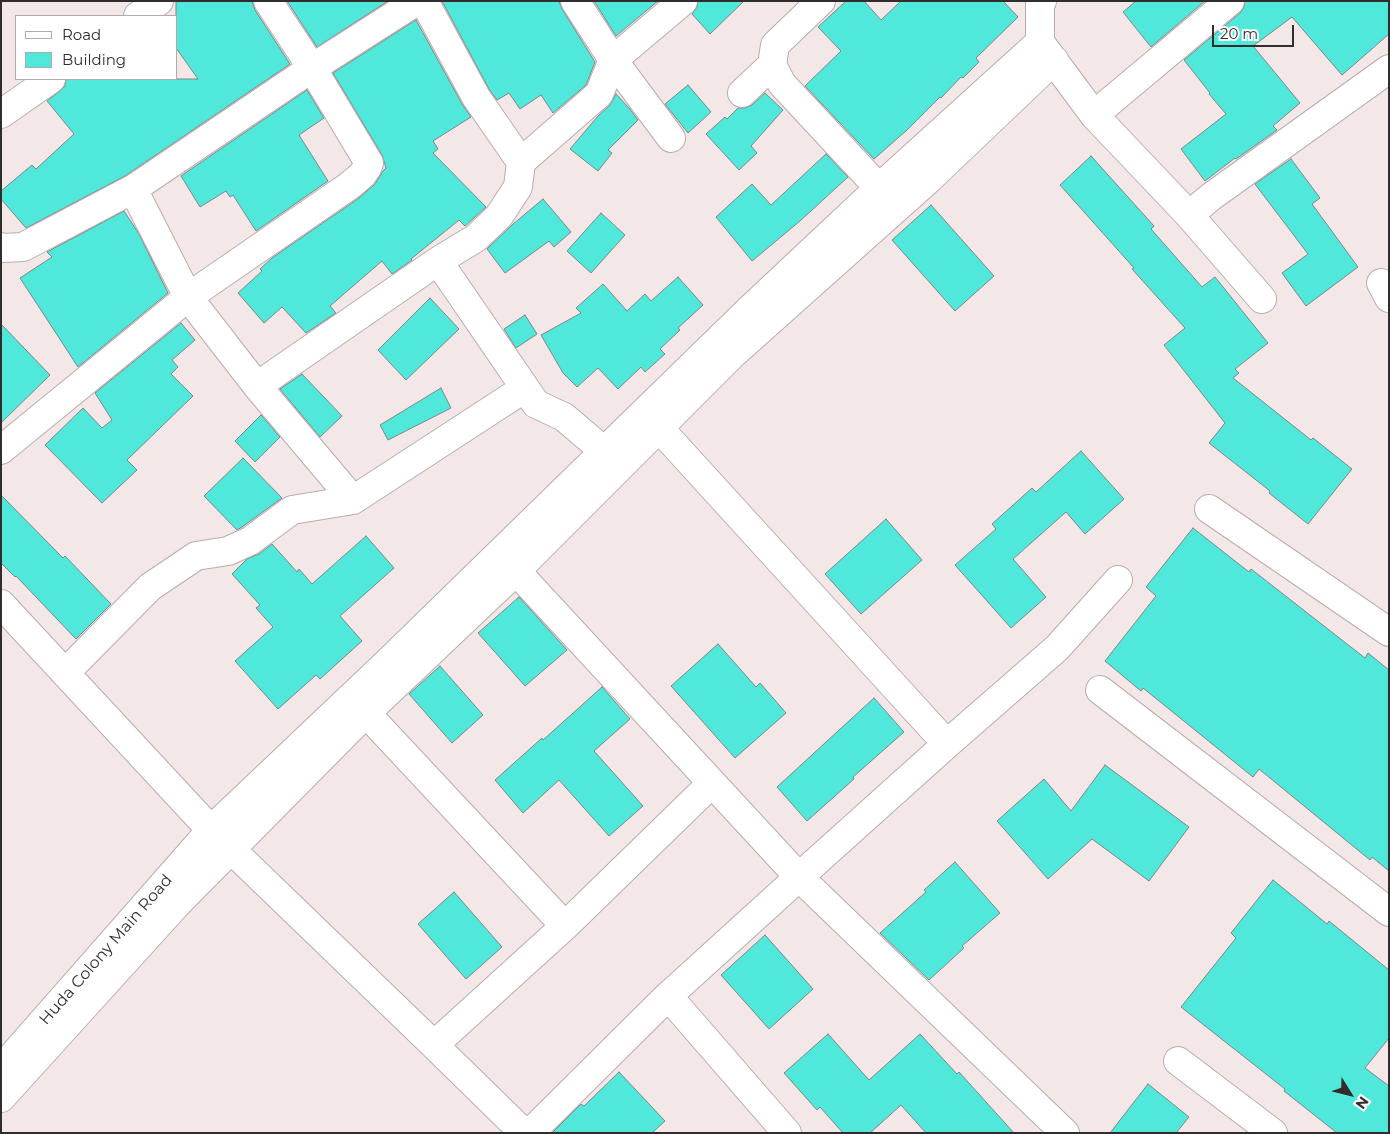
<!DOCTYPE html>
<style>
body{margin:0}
#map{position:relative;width:1390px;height:1134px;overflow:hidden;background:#f3e7e8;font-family:Montserrat,sans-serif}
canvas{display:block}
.frame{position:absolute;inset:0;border:2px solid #312d2d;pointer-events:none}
.legend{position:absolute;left:15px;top:15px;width:162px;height:65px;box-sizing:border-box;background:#fff;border:1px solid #adabab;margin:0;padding:6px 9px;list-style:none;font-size:15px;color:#312d2d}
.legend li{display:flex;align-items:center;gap:10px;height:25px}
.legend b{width:25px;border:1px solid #adabab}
.north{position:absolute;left:1325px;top:1069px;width:50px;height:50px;-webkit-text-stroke:4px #fff;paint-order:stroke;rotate:126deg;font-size:14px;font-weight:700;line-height:20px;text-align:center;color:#312d2d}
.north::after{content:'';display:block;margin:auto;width:18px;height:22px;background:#312d2d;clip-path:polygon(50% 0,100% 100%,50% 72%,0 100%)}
.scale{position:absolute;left:1212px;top:25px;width:82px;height:22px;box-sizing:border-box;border:2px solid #312d2d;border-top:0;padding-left:6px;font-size:15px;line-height:18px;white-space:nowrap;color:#312d2d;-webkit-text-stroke:4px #fff;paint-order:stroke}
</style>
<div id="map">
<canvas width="1390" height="1134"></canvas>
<div class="frame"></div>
<ul class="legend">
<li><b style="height:6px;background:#fff"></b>Road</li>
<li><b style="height:14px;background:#50e8db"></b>Building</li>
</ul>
<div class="north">N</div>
<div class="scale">20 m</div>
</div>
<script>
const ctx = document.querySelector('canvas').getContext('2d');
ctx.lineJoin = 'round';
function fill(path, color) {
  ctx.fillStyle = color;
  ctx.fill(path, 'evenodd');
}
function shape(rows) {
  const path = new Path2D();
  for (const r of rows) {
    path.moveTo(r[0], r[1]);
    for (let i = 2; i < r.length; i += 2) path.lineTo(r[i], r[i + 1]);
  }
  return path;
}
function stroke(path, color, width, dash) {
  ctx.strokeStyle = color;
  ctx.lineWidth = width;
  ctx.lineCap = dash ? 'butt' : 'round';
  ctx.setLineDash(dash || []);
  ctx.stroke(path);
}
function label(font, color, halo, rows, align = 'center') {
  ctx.font = font + ' Montserrat,sans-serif';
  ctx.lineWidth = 4;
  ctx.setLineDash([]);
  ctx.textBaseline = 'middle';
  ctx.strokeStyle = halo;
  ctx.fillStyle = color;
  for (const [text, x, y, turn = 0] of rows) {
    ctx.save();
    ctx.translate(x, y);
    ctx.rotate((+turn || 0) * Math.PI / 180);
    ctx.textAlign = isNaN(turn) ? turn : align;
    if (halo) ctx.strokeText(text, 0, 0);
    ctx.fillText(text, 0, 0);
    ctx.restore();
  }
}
const building = shape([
 [176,1,252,1,255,10,290,64,125,176,26,228,1,199,1,191,32,165,36,169,74,134,47,101,60,91,65,86,66,79,198,79,176,48,176,1],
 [287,1,388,1,317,47,287,1],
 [442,1,559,1,562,9,595,62,586,85,553,113,541,95,520,109,509,93,497,100,489,89,442,1],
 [594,1,658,1,616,36,594,1],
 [698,1,744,1,710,34,692,14,697,7,698,1],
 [846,1,864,1,881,20,901,1,1003,1,1018,17,976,58,979,62,963,78,961,77,941,98,940,97,907,130,874,159,805,86,841,51,818,27,846,1],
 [1136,1,1205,1,1151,47,1123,12,1136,1],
 [1245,1,1389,1,1389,34,1342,75,1292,17,1253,46,1300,103,1273,126,1277,130,1236,159,1235,158,1205,181,1181,149,1226,114,1209,94,1210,93,1184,60,1240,13,1244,7,1245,1],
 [416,20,462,104,471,117,433,141,438,149,433,153,486,207,465,226,459,220,411,259,412,260,392,274,382,261,330,306,336,313,306,333,282,307,264,323,238,293,262,271,260,269,272,258,359,198,375,184,383,171,386,168,382,155,333,73,416,20],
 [688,85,711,112,688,133,665,104,688,85],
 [307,90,324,118,299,135,328,181,256,231,233,195,230,197,226,191,200,207,181,176,307,90],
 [765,93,783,110,751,146,757,153,739,170,706,134,725,117,727,119,738,108,745,108,752,105,765,93],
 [616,94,629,108,638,120,608,150,612,153,598,171,570,149,598,116,610,105,616,94],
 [826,154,848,177,800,221,752,261,716,217,752,184,771,205,826,154],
 [1091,156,1154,226,1151,229,1202,287,1215,277,1268,343,1235,369,1239,373,1233,378,1311,440,1313,438,1352,469,1308,524,1269,493,1270,491,1209,443,1225,423,1164,345,1185,328,1132,269,1134,268,1060,185,1091,156],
 [1291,159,1320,198,1312,204,1358,267,1306,306,1282,273,1308,254,1255,184,1291,159],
 [543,199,571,232,554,247,549,241,505,273,487,249,512,225,543,199],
 [931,205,994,276,955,311,892,240,931,205],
 [124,211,139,234,168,293,78,367,20,278,52,257,47,252,124,211],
 [601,213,625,235,591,273,567,251,601,213],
 [678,277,703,305,678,328,680,330,660,349,665,354,645,372,641,367,618,389,598,368,577,387,563,373,541,335,581,313,576,308,603,284,627,311,645,294,651,301,678,277],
 [430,298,459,329,406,380,378,350,430,298],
 [525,315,537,334,516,348,504,329,525,315],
 [181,323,195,340,172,360,178,367,171,374,193,396,127,460,137,470,102,503,45,445,83,408,102,428,112,420,95,393,181,323],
 [1,324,50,375,1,423,1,324],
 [302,374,342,416,320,437,280,389,302,374],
 [441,388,451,408,388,440,380,425,441,388],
 [261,415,280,437,255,462,235,441,261,415],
 [1081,451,1124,499,1085,534,1066,512,1013,559,1046,597,1011,628,955,565,996,529,992,524,1032,488,1036,492,1081,451],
 [243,458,282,498,242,527,237,530,204,496,243,458],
 [1,495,63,558,65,556,111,604,76,639,16,576,15,577,1,563,1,495],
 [886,519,922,560,861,614,825,574,886,519],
 [1193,528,1249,572,1251,569,1365,658,1368,653,1389,670,1389,871,1372,857,1370,860,1259,769,1253,777,1143,688,1141,691,1105,661,1156,596,1146,587,1193,528],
 [366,536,394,568,340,616,362,641,320,679,316,675,278,709,235,661,273,627,256,608,260,605,232,574,247,559,259,554,272,544,297,572,299,569,312,584,366,536],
 [519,597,567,650,525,686,478,633,519,597],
 [718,644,756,687,760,683,786,713,735,758,671,686,718,644],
 [440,666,483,715,452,743,409,694,440,666],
 [602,687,630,719,594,751,643,806,609,836,559,780,523,813,495,780,542,738,543,740,602,687],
 [874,698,904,732,853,777,854,779,807,821,777,787,874,698],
 [1105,765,1189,827,1149,881,1092,839,1048,879,997,821,1044,779,1071,811,1105,765],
 [955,862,1000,913,962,946,964,948,929,980,880,933,926,892,924,890,955,862],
 [1273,880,1327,924,1329,921,1389,970,1389,1038,1365,1068,1389,1086,1389,1133,1337,1133,1284,1091,1285,1089,1181,1007,1236,938,1231,933,1273,880],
 [454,892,502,947,466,979,418,924,454,892],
 [765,935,813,989,769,1029,721,975,765,935],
 [828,1034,869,1080,920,1034,957,1074,959,1072,1014,1133,926,1133,901,1105,870,1133,843,1133,820,1107,817,1110,784,1073,828,1034],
 [619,1072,665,1121,652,1133,552,1133,581,1104,584,1106,619,1072],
 [1148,1084,1189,1117,1176,1133,1110,1133,1148,1084]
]);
const street = shape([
 [424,1,476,97,521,162,599,94,613,60,575,1],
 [821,1,775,45,772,65,782,84,879,188],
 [1042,1,1040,3,1040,42,1094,115,1189,215,1262,299],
 [138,16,159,1],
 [742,93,772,65],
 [1,114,51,79],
 [1094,115,1230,1],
 [671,138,613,60,683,1],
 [133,189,188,297,257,386,438,261,476,238,499,216,518,187,521,162],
 [1189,215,1212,196,1389,69],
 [1,247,3,248,23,247,133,189,312,68,417,1],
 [438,261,536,404,564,417,604,451,617,465],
 [1381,283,1389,298],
 [257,386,353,500],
 [659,428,947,744],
 [1,450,188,297,349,186,362,175,367,168,369,163,312,68,268,1],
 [1209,509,1389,632],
 [504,558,799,877,947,744,1057,648,1118,580],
 [1,604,211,830,434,1045,524,1133],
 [65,673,150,587,196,556,228,551,250,541,292,510,353,500,525,388],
 [1100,690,1389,912],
 [366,713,565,926],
 [668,996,787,1133],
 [434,1045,565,926,712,783],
 [1178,1061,1273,1133],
 [1,1069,211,830,385,665,749,310,879,188,1040,42],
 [1,1098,176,905,366,713,516,571,733,354,929,179,1054,60],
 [530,1133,668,996,799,877,1065,1133]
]);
const streetNames = [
 ["Huda Colony Main Road",106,950,-49]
];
fill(building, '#50e8db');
stroke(building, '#7c8785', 1);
stroke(street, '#b8adae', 30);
stroke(street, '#fff', 28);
label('16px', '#312d2d', '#fff', streetNames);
</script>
